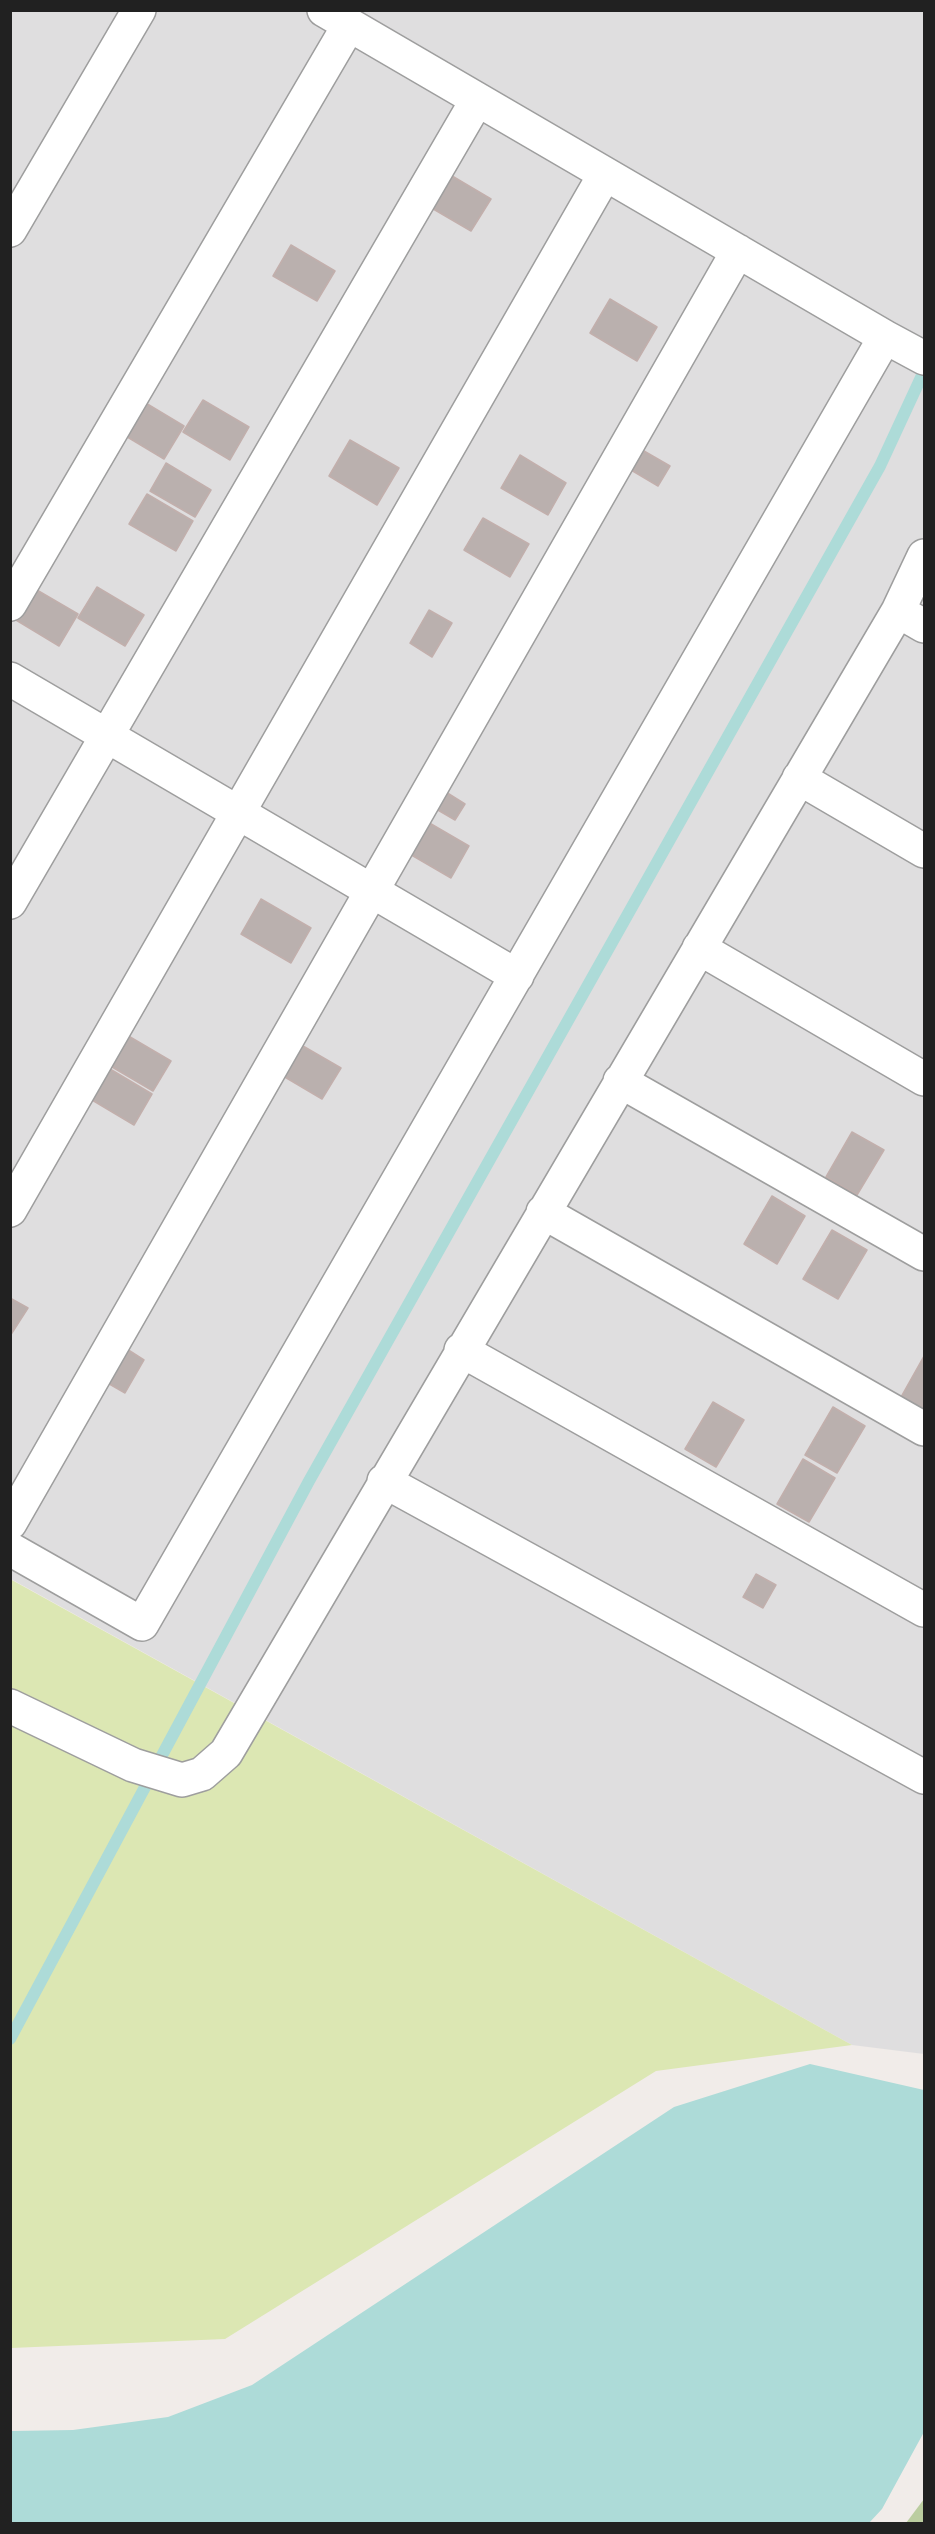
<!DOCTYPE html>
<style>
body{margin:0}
#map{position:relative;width:935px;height:2534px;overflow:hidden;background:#f1ece9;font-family:Cabin,sans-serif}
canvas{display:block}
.frame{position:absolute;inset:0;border:12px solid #212121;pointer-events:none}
</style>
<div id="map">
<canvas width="935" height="2534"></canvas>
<div class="frame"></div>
</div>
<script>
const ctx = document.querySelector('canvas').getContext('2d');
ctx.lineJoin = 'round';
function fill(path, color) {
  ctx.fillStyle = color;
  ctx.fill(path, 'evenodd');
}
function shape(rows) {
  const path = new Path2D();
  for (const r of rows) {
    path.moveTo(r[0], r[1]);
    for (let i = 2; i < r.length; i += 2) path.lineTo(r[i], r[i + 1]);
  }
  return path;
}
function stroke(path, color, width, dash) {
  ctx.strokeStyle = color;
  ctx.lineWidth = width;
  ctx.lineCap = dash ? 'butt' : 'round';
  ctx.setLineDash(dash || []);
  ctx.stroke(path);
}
const residential = shape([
 [11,11,924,11,924,2054,852,2045,11,1579]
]);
const grass = shape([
 [10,1579,852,2045,656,2071,225,2339,11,2348]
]);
const forest = shape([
 [924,2499,924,2523,906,2523]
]);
const water = shape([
 [810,2064,924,2090,924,2432,882,2509,869,2523,11,2523,11,2431,73,2430,168,2417,252,2385,674,2107]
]);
const stream = shape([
 [10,2039,309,1481,880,466,924,371]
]);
const building = shape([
 [442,170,491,199,471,231,423,203,442,170],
 [291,245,335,271,317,301,273,276,291,245],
 [610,299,657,327,637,361,590,333,610,299],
 [139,399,184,426,164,459,119,432,139,399],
 [203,400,249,427,230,460,183,432,203,400],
 [350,440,399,468,377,505,329,476,350,440],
 [637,447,670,466,658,486,626,467,637,447],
 [520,455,566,483,548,515,501,488,520,455],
 [166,463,211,490,195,517,150,491,166,463],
 [147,494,193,521,176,551,129,524,147,494],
 [483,518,529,544,510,577,464,550,483,518],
 [30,586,78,614,59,646,11,617,30,586],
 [97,587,144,615,125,646,78,618,97,587],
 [429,610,452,623,432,657,410,643,429,610],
 [441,789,465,804,455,820,431,806,441,789],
 [426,821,469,846,451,878,408,853,426,821],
 [261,899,311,928,291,963,241,934,261,899],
 [125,1034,171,1061,153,1091,107,1064,125,1034],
 [296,1042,341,1068,322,1099,278,1073,296,1042],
 [105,1066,152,1094,134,1125,87,1097,105,1066],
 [852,1132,884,1150,857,1195,826,1177,852,1132],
 [772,1196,805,1216,777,1264,744,1244,772,1196],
 [832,1230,867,1250,838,1299,803,1279,832,1230],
 [10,1298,28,1308,10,1336,10,1298],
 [119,1344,144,1360,125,1393,99,1378,119,1344],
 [924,1356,924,1411,901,1397,924,1356],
 [713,1402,744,1420,716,1467,685,1449,713,1402],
 [833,1407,865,1426,837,1473,805,1455,833,1407],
 [803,1459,835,1478,809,1522,777,1504,803,1459],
 [756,1574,776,1585,763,1608,743,1597,756,1574]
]);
const minor = shape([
 [10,230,139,10],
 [885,337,924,358],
 [924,556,898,611,924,626],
 [10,604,349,25],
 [10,679,517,976],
 [799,778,924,851],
 [10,902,477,100],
 [699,948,924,1079],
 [620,1081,924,1254],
 [10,1210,605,174],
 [543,1212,924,1429],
 [461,1350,924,1610],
 [384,1481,924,1777],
 [10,1523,738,251],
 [10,1549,142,1624,885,337,324,10],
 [10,1706,133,1765,182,1780,202,1774,226,1753,898,611]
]);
fill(residential, '#dfdedf');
fill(grass, '#dce7b3');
fill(forest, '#bbcda0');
fill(water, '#addbd8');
stroke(stream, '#addbd8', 12);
fill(building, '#bab0ae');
stroke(building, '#c2afac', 1.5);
stroke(minor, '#9e9e9e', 36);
stroke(minor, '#fff', 33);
</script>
